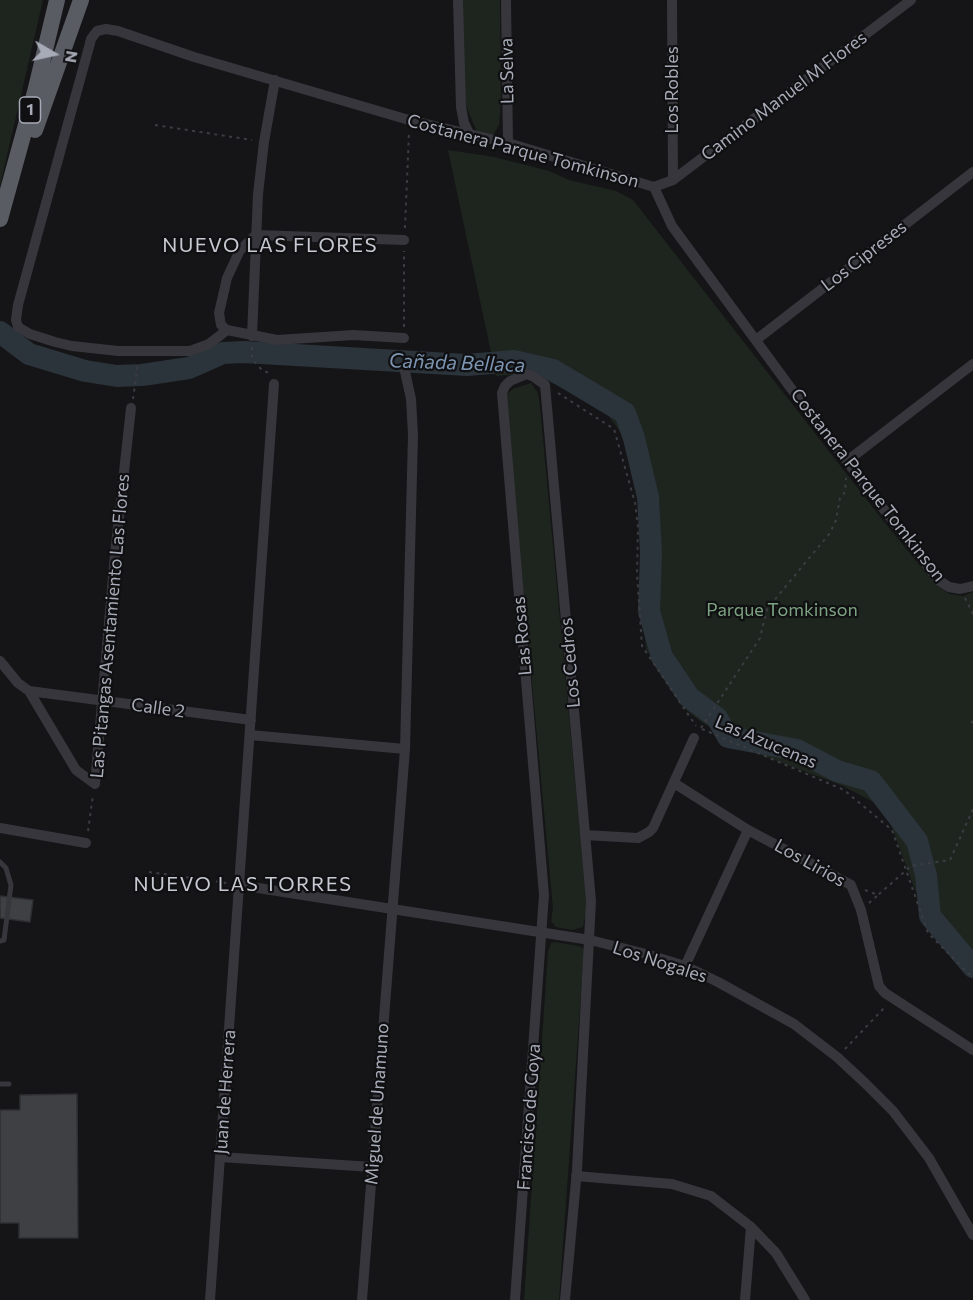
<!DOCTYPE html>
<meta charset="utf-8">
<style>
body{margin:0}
#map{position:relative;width:973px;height:1300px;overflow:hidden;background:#151517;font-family:Commissioner,sans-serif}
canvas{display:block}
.north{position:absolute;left:24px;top:24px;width:60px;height:60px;-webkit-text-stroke:4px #101012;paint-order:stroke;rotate:99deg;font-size:16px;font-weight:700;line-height:24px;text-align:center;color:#a7abb7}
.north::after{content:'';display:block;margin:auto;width:21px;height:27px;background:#a7abb7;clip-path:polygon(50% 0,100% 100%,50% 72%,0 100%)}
</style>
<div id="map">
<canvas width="973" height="1300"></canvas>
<div class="north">N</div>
</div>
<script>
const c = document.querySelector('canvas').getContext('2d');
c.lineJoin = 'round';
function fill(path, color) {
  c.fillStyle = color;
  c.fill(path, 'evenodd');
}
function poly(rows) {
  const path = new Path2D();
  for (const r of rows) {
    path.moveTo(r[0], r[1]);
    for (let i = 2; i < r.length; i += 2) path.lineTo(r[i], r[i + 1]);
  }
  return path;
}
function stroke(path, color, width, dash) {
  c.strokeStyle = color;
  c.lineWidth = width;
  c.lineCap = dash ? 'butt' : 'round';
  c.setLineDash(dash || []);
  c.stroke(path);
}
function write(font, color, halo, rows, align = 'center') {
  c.font = font + ' Commissioner,sans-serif';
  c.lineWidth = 4.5;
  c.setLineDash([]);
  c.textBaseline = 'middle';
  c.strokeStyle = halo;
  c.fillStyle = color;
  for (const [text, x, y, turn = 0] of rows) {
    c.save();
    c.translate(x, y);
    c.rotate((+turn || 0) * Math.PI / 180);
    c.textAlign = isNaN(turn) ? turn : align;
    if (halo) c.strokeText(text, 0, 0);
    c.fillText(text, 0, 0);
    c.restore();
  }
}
const green = poly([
 [0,0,43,0,0,186],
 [461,0,500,0,501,102,499,125,494,134,486,136,477,132,464,101],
 [448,150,494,157,549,171,569,180,616,191,633,200,885,523,935,584,950,594,963,596,973,592,973,975,931,933,888,817,877,804,843,786,748,750,700,721,686,710,667,682,646,649,641,600,643,547,642,511,621,433,607,414,575,394,543,379,511,375,496,376],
 [531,383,538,393,540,407,587,908,583,927,572,930,556,927,551,921,553,908,506,404,507,394,513,389],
 [555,942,579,946,583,948,584,952,559,1300,524,1300,548,952,551,943]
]);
const river = poly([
 [0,332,29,354,85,371,117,376,142,375,189,368,223,353,244,352,467,365,514,361,553,370,625,413,634,438,648,497,651,553,649,611,662,657,689,697,717,718,728,737,797,750,837,771,871,781,917,841,926,875,930,916,973,967]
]);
const building = poly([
 [0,896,33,900,30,922,0,918,0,896],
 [77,1094,78,1238,19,1238,19,1223,0,1223,0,1110,20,1110,20,1095,77,1094]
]);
const path = poly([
 [155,125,252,140],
 [405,228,409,132],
 [404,327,404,251],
 [252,347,252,356,254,361,262,370,271,374],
 [558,393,614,429,635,503,638,527,637,574,642,646,696,726],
 [133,399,138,363],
 [965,598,973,614],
 [971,723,973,721],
 [701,728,760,638,767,609,830,533,836,520,840,498,845,492,846,478],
 [702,729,844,790,892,830,928,933,973,978],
 [88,831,93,795],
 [149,872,227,883],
 [865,890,878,895,911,866,950,860,973,809],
 [869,903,878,895],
 [845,1049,885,1007]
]);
const service = poly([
 [0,862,6,868,11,885,4,940,0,941],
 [0,1084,9,1084]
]);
const minor = poly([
 [458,0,461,107,464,123,470,135],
 [506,0,508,143],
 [672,0,673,180],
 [654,187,673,180,911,0],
 [256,235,240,250,227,278,219,313,221,325,227,330,277,340,353,335,404,338],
 [256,235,404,240],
 [227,330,209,344,190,351,118,351,72,346,55,342,30,334,18,327,16,320,18,305,89,47,91,39,97,31,106,29,118,31,194,57,409,120,508,143,654,187,672,226,790,387,938,580,949,587,960,589,973,586],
 [252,336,258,194,264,142,275,80],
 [756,340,973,172],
 [847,461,973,364],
 [0,661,18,683,29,691,76,770,95,784,115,554,131,408],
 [29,691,251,720],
 [250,735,405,749],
 [674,783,748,830,851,885,861,910,879,986,885,993,973,1050],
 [0,828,86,843],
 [585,835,638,838,649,832,653,828,694,738],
 [239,885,590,940,646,954,685,966,718,982,794,1024,837,1057,865,1083,893,1111,929,1158,973,1235],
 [685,966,748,830],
 [220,1157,372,1167],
 [576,1176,672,1184,711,1196,751,1227,776,1253,805,1300],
 [210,1300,274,384],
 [362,1300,405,749,413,435,411,399,404,367],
 [515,1300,544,895,502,393,505,386,510,381,527,374,534,377,545,385,591,901,577,1170,565,1300],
 [745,1300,751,1227]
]);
const trunk = poly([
 [35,130,81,0],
 [0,219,35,92,57,0]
]);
const shields = [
 [30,110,21]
];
const shieldNames = [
 ["1",30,110]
];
const streetNames = [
 ["La Selva",507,71,-91],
 ["Los Robles",672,90,-90],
 ["Camino Manuel M Flores",784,96,-37],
 ["Costanera Parque Tomkinson",523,151,15],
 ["Los Cipreses",864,256,-38],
 ["Costanera Parque Tomkinson",868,485,52],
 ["Las Pitangas Asentamiento Las Flores",110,626,-85],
 ["Las Rosas",522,636,-95],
 ["Los Cedros",570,663,-95],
 ["Calle 2",158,708,8],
 ["Las Azucenas",766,742,23],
 ["Los Lirios",810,863,29],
 ["Los Nogales",660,962,18],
 ["Juan de Herrera",225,1092,-86],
 ["Miguel de Unamuno",377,1104,-86],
 ["Francisco de Goya",529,1117,-86]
];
const parkNames = [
 ["Parque Tomkinson",782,610]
];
const neighbourhoodNames = [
 ["NUEVO LAS FLORES",270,245],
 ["NUEVO LAS TORRES",243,884]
];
const waterNames = [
 ["Cañada Bellaca",457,363,2]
];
fill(green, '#1d251e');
stroke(river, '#2b333b', 22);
fill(building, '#3f4044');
stroke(building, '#2f2f33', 1.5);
stroke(path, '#3c3d43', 2, [3, 4.5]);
stroke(service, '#36363c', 5);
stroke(minor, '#36363c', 10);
stroke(trunk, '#5a5c64', 16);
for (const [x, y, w] of shields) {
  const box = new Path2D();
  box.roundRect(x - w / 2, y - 13, w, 26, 4.5);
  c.fillStyle = '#101012';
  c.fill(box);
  stroke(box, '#a7abb7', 1.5);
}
write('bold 16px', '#a7abb7', null, shieldNames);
write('18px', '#a7abb7', '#101012', streetNames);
write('18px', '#7da382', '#101012', parkNames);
c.letterSpacing = '1.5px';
write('20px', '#c8cad3', '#101012', neighbourhoodNames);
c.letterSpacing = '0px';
write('italic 20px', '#7d96b3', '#101012', waterNames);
</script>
